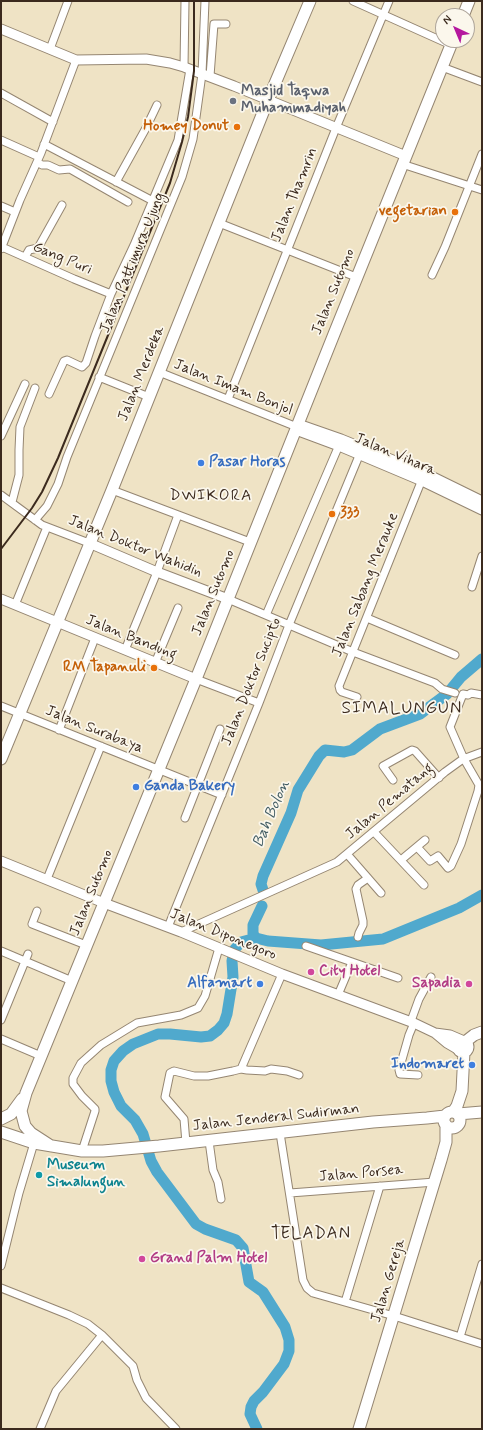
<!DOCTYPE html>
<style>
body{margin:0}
#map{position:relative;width:483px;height:1430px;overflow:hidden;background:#efe3c5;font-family:Mynerve,sans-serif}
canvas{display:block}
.frame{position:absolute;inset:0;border:2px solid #3b2a1e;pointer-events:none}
.north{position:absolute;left:435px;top:8px;width:40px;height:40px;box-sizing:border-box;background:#fbf7ec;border:1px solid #aea59a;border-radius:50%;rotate:316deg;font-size:11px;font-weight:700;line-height:16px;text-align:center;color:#3b2a1e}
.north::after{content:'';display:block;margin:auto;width:14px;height:18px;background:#b5179e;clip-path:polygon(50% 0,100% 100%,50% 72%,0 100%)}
</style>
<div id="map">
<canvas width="483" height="1430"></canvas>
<div class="frame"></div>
<div class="north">N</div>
</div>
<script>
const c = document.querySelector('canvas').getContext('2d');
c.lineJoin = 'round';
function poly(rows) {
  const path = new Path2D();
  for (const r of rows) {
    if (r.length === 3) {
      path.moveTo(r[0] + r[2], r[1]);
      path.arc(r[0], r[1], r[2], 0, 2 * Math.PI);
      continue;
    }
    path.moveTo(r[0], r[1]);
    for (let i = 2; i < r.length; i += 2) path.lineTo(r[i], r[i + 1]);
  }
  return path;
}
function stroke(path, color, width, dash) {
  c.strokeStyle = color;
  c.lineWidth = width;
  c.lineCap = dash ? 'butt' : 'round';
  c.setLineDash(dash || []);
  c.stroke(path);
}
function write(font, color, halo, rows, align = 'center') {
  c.font = font + ' Mynerve,sans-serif';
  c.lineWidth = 3.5;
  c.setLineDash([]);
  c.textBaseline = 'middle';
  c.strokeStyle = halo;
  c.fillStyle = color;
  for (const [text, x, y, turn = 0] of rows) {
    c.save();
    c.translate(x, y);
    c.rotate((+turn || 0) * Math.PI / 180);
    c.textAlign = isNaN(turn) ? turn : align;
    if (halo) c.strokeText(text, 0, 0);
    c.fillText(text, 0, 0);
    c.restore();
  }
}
const river = poly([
 [263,890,261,884,263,876,291,813,298,790,319,756,325,750,344,752,352,750,380,729,420,714,447,694,461,677,482,659],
 [250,940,256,938,253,934,253,925,262,906],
 [257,1429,250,1414,251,1407,254,1401,263,1392,284,1364,289,1351,289,1340,285,1327,263,1292,249,1282,243,1248,236,1240,205,1229,196,1224,157,1172,151,1161,143,1134,135,1120,121,1106,114,1092,111,1081,111,1070,114,1061,123,1051,133,1044,158,1034,170,1034,201,1037,210,1036,218,1030,224,1023,227,1014,233,977,232,961,234,950,241,942,256,938,268,941,321,945,383,939,459,908,482,895]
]);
const minor = poly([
 [353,1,451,45],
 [50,49,68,1],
 [184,67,185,1],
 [442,67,482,82],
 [210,76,214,24,226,24],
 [1,93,53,122],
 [1,140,39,157],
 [44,144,153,201],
 [37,162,42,165,48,165,59,170,70,169,128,202],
 [402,164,482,190],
 [116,182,146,128,157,105],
 [1,206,15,212],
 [219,223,356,277],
 [2,247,74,279,111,294],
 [1,249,20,200,41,153,76,60],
 [25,257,29,250,38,248,62,205],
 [432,275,445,247,482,154],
 [159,372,297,427],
 [99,377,149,397],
 [49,394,64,361,67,360,82,367,86,363,95,336,111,294,134,245,178,140,190,69],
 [228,399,336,128,389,1],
 [1,436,25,384],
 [112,490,250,542],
 [1,495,42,525,89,543],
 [12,502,19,475,19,450,20,427,35,388],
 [35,520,47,506,58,484,67,457,182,177,193,139,202,74,205,1],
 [472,587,482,556],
 [228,599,353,652,435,683,442,689,455,693],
 [15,605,47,527],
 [266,615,340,443],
 [367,618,455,655],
 [125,650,157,572,178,515],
 [155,663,178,608],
 [196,679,259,703],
 [357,697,342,692,340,690,339,686,423,477],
 [1,706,222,795],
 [59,730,95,638],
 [393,780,383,766,412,750,415,751,439,778],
 [185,818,220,729],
 [374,832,424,885],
 [417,847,430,861,438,856,448,868,451,866,461,844,478,791,479,785,464,759,450,727,463,694,468,695,471,693,482,695],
 [347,854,381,893],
 [401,860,425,840],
 [47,879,101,746],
 [37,911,32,924,86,945],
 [168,927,259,703,289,625,361,451],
 [181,932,337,862,445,772,463,759,482,752],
 [358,937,359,933,363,925,363,921,356,889,358,885,368,878],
 [306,946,398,978],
 [1,951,72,981],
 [338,995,352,962],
 [1,1020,28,954],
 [411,1021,419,999,431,977],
 [414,1023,409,1035,399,1070,400,1074,418,1075],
 [1,1039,41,1056],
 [241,1069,247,1070,265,1071,271,1069,287,1071,299,1075],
 [280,1133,303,1280,307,1288,313,1293,394,1316,482,1344],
 [209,1141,213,1170,218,1182,221,1199],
 [186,1143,184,1119,165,1097,170,1073,174,1071,194,1076,208,1076,233,1071,241,1069,282,974],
 [82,1151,95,1111,95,1109,82,1096,73,1084,73,1078,81,1063,101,1045,137,1023,181,1015,198,1008,205,996,219,948],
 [290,1193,435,1182],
 [1,1266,19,1193,34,1143],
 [1,1288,69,1315,88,1324,102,1335,133,1366,137,1380,146,1398,176,1429],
 [345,1302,380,1186],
 [460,1337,482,1264],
 [40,1429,56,1391,102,1335]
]);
const tertiary = poly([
 [1,29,76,60,146,59,170,63,184,67,234,86,406,156],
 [298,424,341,439,425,473,482,501],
 [296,430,339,446,422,481,482,510],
 [89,543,157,572,228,599],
 [1,599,196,679],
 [1,861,104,903,181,932,282,974,414,1023,435,1033,450,1035,464,1041],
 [435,1033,447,1043,459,1050]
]);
const primary = poly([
 [463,16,469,1],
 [1,759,112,490,268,100,310,1],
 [463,1047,5],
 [465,1042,474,1035,482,1032],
 [453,1112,457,1106,462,1091,464,1052],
 [452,1120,8],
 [458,1114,482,1112],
 [1,1119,11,1114,22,1099],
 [1,1132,34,1143,82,1151,103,1151,159,1146,373,1122,427,1118,445,1116],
 [51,1146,31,1133,25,1126,21,1111,26,1093,196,679,334,334,453,40],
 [359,1429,441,1160,446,1142,446,1125]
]);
const rail = poly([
 [1,549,32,508,42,492,58,458,170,183,182,142,188,117,194,71,194,1]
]);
const markers = [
 [233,101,4,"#6b7280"],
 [237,127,4,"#e8710a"],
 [455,212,4,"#e8710a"],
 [201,463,4,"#3f7fe0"],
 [332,514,4,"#e8710a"],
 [154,668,4,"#e8710a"],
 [136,787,4,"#3f7fe0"],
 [311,972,4,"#d1479c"],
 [260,984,4,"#3f7fe0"],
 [469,984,4,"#d1479c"],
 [472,1065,4,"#3f7fe0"],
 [39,1175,4,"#0f9aa8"],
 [142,1259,4,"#d1479c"]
];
const worshipNames = [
 ["Masjid Taqwa",241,92],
 ["Muhammadiyah",241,109]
];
const foodNames = [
 ["Homey Donut",229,127],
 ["vegetarian",447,212],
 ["333",340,514,"left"],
 ["RM Tapanuli",146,668]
];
const streetNames = [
 ["Jalan Thamrin",295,195,-68],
 ["Gang Puri",62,259,23],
 ["Jalan Pattimura Ujung",133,263,-68],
 ["Jalan Sutomo",334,292,-68],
 ["Jalan Merdeka",142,374,-68],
 ["Jalan Imam Bonjol",233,388,22],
 ["Jalan Vihara",395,455,23],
 ["Jalan Doktor Wahidin",135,547,22],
 ["Jalan Sabang Merauke",366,585,-68],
 ["Jalan Sutomo",214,593,-68],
 ["Jalan Bandung",131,638,22],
 ["Jalan Doktor Sucipto",252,682,-68],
 ["Jalan Surabaya",94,730,22],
 ["Jalan Pematang",390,802,-40],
 ["Jalan Sutomo",92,893,-68],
 ["Jalan Diponegoro",223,935,22],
 ["Jalan Jenderal Sudirman",276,1118,-6],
 ["Jalan Porsea",361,1174,-5],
 ["Jalan Gereja",389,1281,-73]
];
const shopNames = [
 ["Pasar Horas",209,463],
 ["Ganda Bakery",144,787],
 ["Alfamart",252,984,"right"],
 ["Indomaret",464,1065,"right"]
];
const hotelNames = [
 ["City Hotel",319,972],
 ["Sapadia",461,984,"right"],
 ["Grand Palm Hotel",150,1259]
];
const cultureNames = [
 ["Museum",47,1166],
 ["Simalungun",47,1183]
];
const neighbourhoodNames = [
 ["DWIKORA",211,497]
];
const waterNames = [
 ["Bah Bolon",272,814,-67]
];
const quarterNames = [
 ["SIMALUNGUN",402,709],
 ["TELADAN",311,1234]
];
stroke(river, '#50a9cd', 11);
stroke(minor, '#958672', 9);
stroke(tertiary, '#958672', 11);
stroke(primary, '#958672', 13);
stroke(minor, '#fff', 7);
stroke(tertiary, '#fff', 9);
stroke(primary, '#fff', 11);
stroke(rail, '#3b2a1e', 2);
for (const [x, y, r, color] of markers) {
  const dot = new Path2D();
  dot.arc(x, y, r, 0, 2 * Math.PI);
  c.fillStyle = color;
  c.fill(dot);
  stroke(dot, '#fbf7ec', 1.5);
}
write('bold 15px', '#5b616d', '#fbf7ec', worshipNames, 'left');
write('bold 15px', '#c56008', '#fbf7ec', foodNames, 'right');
write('15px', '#3b2a1e', '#fbf7ec', streetNames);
write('bold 15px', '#366cbe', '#fbf7ec', shopNames, 'left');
write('bold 15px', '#b23c85', '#fbf7ec', hotelNames, 'left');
write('bold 15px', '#0d838f', '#fbf7ec', cultureNames, 'left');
c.letterSpacing = '1px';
write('16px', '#3b2a1e', '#fbf7ec', neighbourhoodNames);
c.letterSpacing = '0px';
write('italic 16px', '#435d64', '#fbf7ec', waterNames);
c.letterSpacing = '1px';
write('17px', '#3b2a1e', '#fbf7ec', quarterNames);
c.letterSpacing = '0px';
</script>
